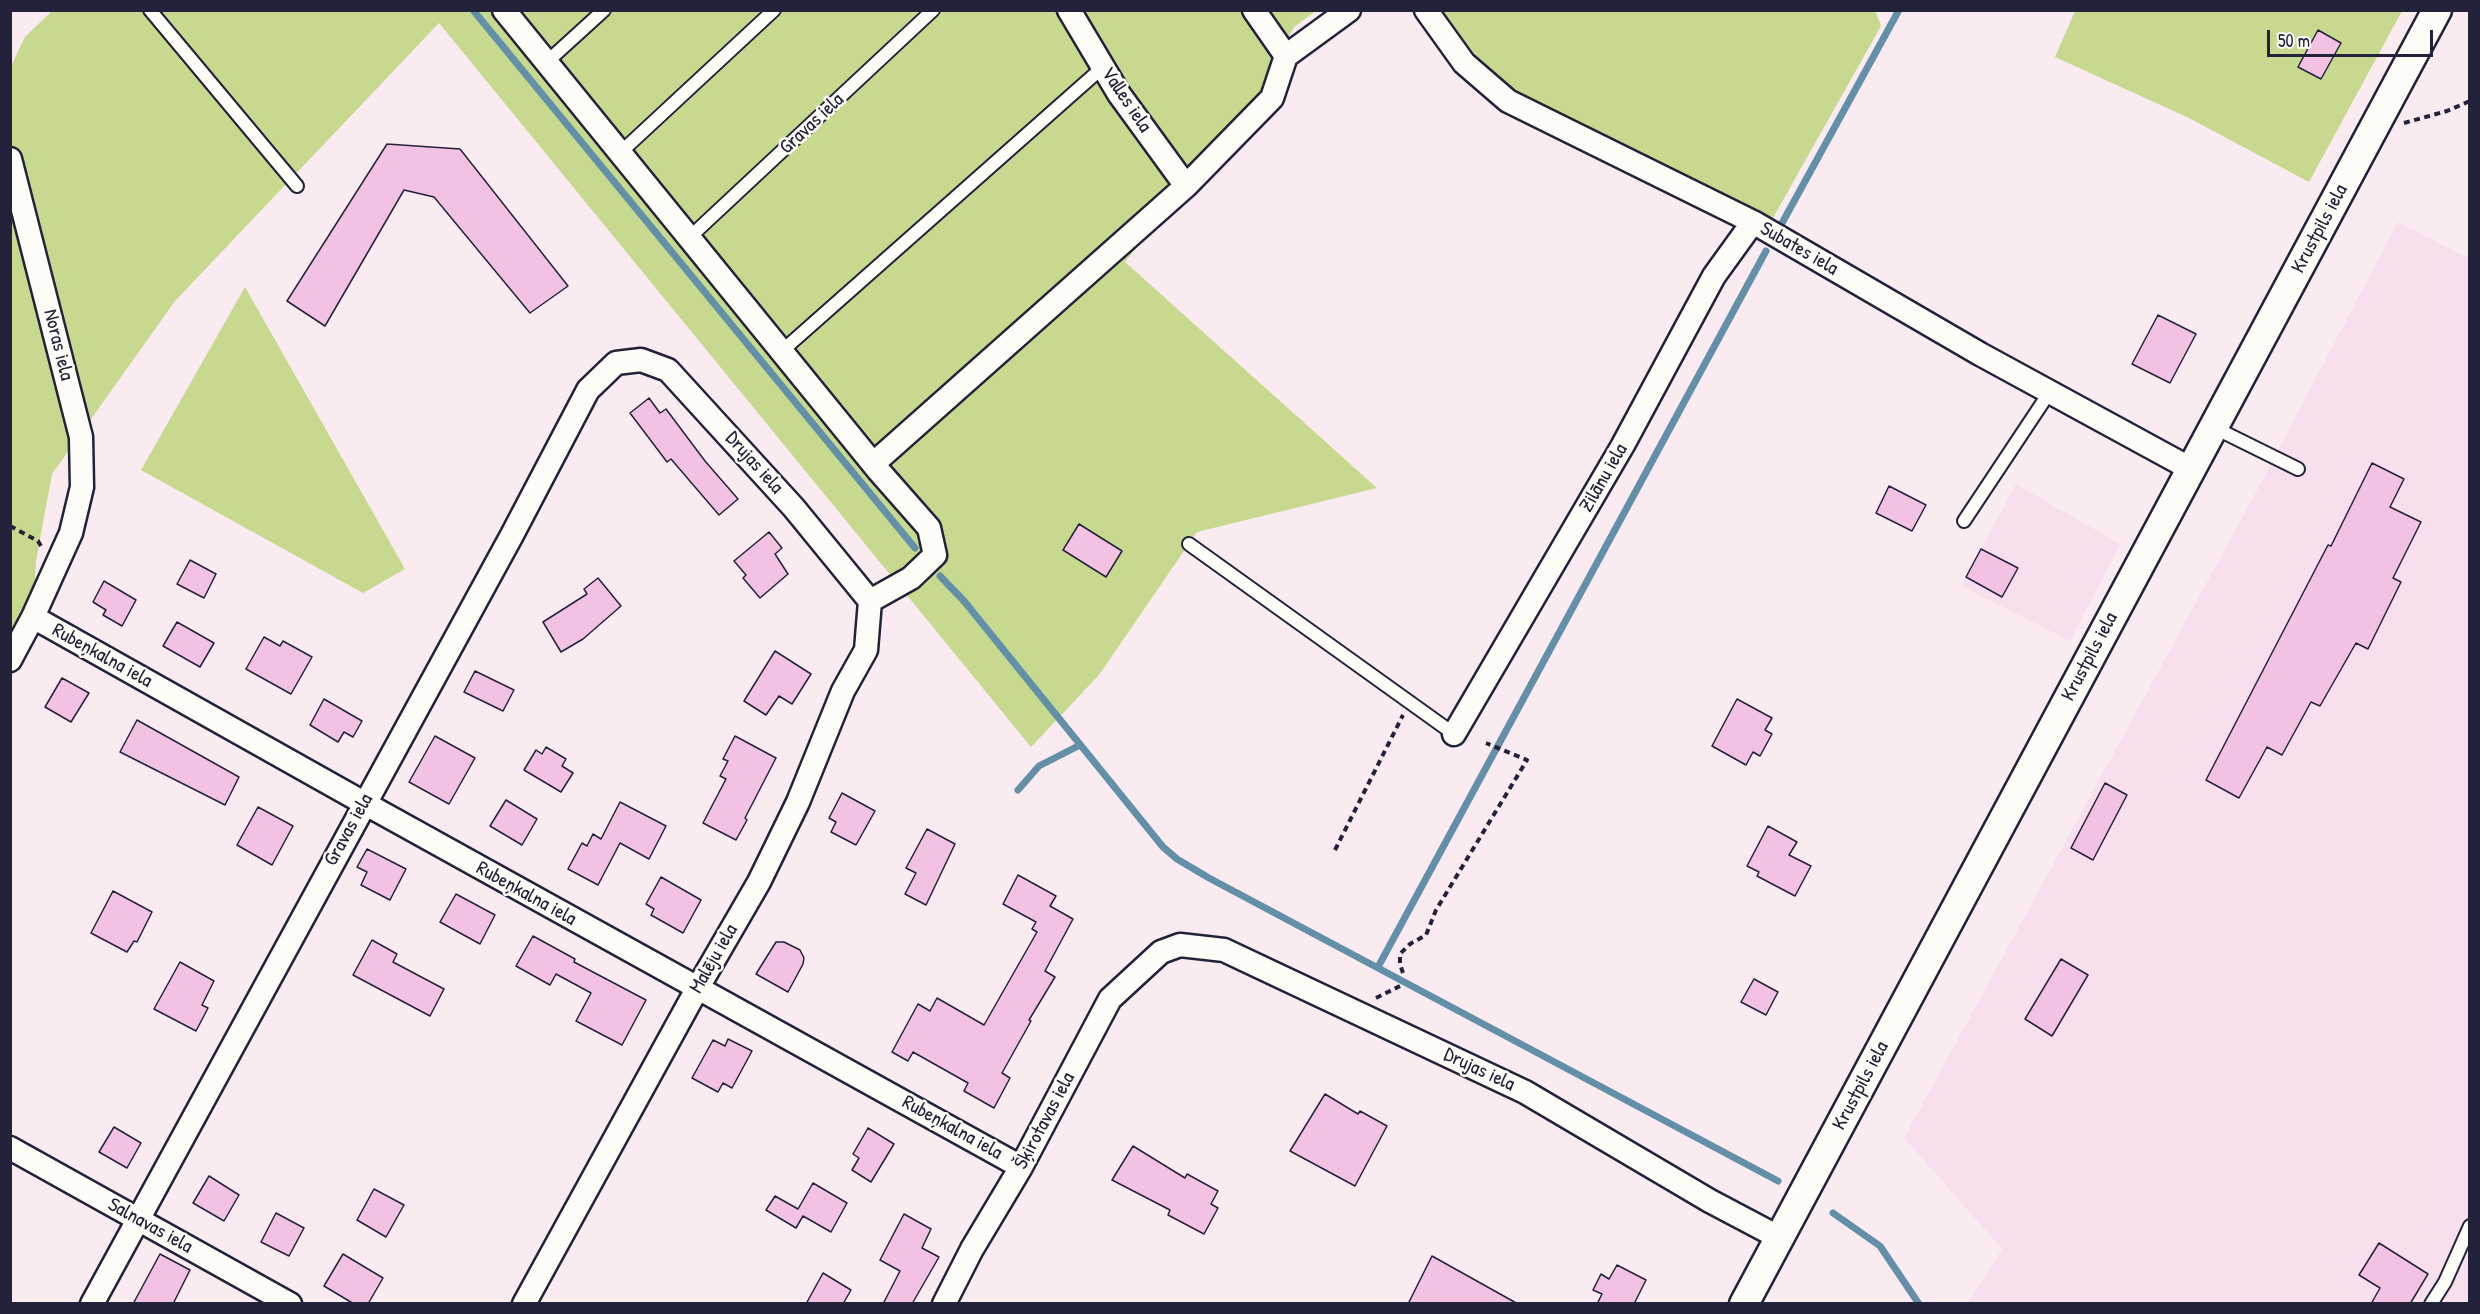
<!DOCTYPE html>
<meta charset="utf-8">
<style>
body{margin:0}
#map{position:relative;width:2480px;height:1314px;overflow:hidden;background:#faebf1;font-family:"Patrick Hand",sans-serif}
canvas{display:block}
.frame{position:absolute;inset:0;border:12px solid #22223b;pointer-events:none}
.scale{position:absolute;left:2267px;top:30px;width:166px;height:27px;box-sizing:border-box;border:3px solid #22223b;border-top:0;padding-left:8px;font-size:18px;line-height:21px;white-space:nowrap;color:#22223b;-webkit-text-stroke:4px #fdfcf7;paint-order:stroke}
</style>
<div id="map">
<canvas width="2480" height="1314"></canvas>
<div class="frame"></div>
<div class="scale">50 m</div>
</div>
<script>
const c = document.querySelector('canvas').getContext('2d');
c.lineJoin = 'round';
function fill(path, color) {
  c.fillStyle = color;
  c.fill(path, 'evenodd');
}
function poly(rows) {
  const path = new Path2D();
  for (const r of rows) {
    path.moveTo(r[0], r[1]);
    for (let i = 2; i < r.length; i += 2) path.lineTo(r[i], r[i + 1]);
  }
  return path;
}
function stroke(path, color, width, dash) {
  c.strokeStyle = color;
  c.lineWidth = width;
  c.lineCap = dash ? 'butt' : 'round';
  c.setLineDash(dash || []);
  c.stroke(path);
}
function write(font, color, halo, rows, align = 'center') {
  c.font = font + ' "Patrick Hand",sans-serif';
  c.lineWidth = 5;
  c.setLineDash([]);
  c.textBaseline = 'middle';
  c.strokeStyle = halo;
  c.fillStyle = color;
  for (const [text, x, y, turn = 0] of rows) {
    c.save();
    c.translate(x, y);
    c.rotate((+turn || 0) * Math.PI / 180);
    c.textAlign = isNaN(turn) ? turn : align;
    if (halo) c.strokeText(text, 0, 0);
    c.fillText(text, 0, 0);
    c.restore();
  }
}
const built = poly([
 [2398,222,2469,258,2469,1303,1968,1303,2002,1249,1904,1138,2256,492],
 [2016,484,2120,544,2070,641,1961,586]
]);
const green = poly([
 [1875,10,1881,26,1769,225,1529,105,1475,60,1437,11],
 [52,11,1316,11,1294,27,1254,103,1125,262,1377,488,1197,532,1099,675,1031,747,439,23,175,301,52,474,36,561,33,617,11,660,11,66,25,37],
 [2075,11,2402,11,2309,182,2189,118,2055,57],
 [245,287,405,569,363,593,141,470]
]);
const stream = poly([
 [473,10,915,548],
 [1781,225,1899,10],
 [940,576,964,601,1163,847,1177,859,1209,878,1778,1181],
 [1018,790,1039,766,1080,745],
 [1378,967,1766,251],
 [1833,1213,1880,1246,1919,1304]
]);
const building = poly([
 [2318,30,2341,43,2321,79,2298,67,2318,30],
 [387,144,460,149,568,286,530,313,434,197,404,190,325,326,287,301,387,144],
 [2158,315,2196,334,2170,383,2132,364,2158,315],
 [649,398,660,413,666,409,705,461,738,499,719,515,671,459,667,462,630,413,649,398],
 [2372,463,2404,479,2390,507,2421,522,2393,578,2401,582,2368,649,2356,643,2320,706,2311,702,2282,755,2267,747,2239,798,2206,780,2328,545,2331,546,2372,463],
 [1889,486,1926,505,1912,531,1876,513,1889,486],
 [1079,524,1122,551,1106,577,1063,550,1079,524],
 [769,532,782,548,775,554,788,574,760,598,743,578,746,575,734,561,769,532],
 [1981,549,2018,568,2002,597,1966,577,1981,549],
 [190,560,216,574,204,598,177,584,190,560],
 [598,578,621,606,583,639,561,652,543,622,587,594,584,589,598,578],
 [104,581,136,600,122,626,103,615,106,610,93,602,104,581],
 [177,622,214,643,200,667,163,646,177,622],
 [264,637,280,646,283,641,312,657,291,694,246,669,264,637],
 [775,651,811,674,792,704,779,696,766,715,744,701,775,651],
 [475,671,514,690,503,711,464,692,475,671],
 [62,678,89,693,71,722,45,707,62,678],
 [324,699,362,721,353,737,344,732,338,742,310,725,324,699],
 [1737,699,1772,718,1765,730,1772,734,1760,756,1753,752,1746,765,1712,746,1737,699],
 [137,720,239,777,225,805,120,752,137,720],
 [435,736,475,758,449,804,409,782,435,736],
 [735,736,776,758,745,818,747,820,736,840,703,823,726,779,720,776,728,761,723,759,735,736],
 [546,747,566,759,562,766,573,773,561,792,524,770,536,750,542,754,546,747],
 [2105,783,2127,795,2093,860,2071,848,2105,783],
 [842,793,875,811,856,845,831,832,836,822,829,818,842,793],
 [506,800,537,819,522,845,490,826,506,800],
 [620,802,666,826,649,859,620,843,598,885,568,869,582,843,587,846,593,834,601,839,620,802],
 [258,807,293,826,272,865,237,845,258,807],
 [1768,826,1797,842,1789,855,1811,866,1795,896,1757,876,1759,872,1747,866,1768,826],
 [927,829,955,844,926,905,905,894,916,873,906,868,927,829],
 [367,849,406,869,390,900,361,885,367,872,357,867,367,849],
 [1018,875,1056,896,1050,906,1073,919,1045,971,1055,977,1029,1020,1031,1021,1002,1073,1010,1078,994,1108,964,1091,968,1083,913,1052,908,1061,892,1052,918,1004,930,1011,937,998,984,1025,1037,932,1032,929,1036,922,1003,904,1018,875],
 [661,877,701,900,683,933,651,915,654,909,646,904,661,877],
 [113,891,152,912,137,942,134,941,127,952,91,933,113,891],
 [456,894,495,915,480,944,440,922,456,894],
 [533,936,575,959,574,962,646,1000,622,1045,576,1021,591,993,556,974,550,985,516,966,533,936],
 [372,940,397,954,393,962,444,989,430,1016,353,975,372,940],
 [776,942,784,942,800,950,804,958,803,964,788,992,756,974,776,942],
 [2061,959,2088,975,2052,1036,2025,1019,2061,959],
 [180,962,214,981,202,1005,208,1008,196,1031,154,1009,180,962],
 [1754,979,1778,992,1766,1015,1741,1002,1754,979],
 [728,1039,752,1051,732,1088,723,1083,718,1092,692,1078,713,1040,725,1046,728,1039],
 [1325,1094,1358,1114,1360,1111,1387,1126,1355,1186,1290,1151,1325,1094],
 [114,1127,141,1143,127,1168,99,1152,114,1127],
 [868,1128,894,1144,871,1182,852,1170,859,1158,853,1154,868,1128],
 [1133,1146,1185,1178,1187,1174,1218,1191,1211,1204,1218,1208,1204,1234,1168,1215,1170,1210,1112,1180,1133,1146],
 [209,1176,239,1195,224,1221,193,1203,209,1176],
 [813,1183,847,1203,831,1232,803,1216,796,1228,766,1210,775,1196,798,1209,813,1183],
 [374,1189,404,1205,386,1237,357,1220,374,1189],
 [276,1213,304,1228,289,1256,261,1242,276,1213],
 [904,1214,931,1229,922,1248,939,1257,912,1304,883,1304,900,1271,880,1260,904,1214],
 [2379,1243,2428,1274,2410,1304,2371,1304,2380,1288,2359,1275,2379,1243],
 [160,1254,190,1270,173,1304,133,1304,160,1254],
 [343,1254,383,1278,368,1304,354,1304,324,1286,343,1254],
 [1432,1256,1518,1304,1408,1304,1432,1256],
 [1617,1265,1646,1280,1634,1304,1597,1304,1602,1294,1593,1290,1601,1274,1609,1279,1617,1265],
 [823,1273,851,1290,843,1304,806,1304,823,1273]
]);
const path = poly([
 [2404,123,2447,111,2470,101],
 [10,526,38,541,41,546],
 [1335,850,1403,715],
 [1403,973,1400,964,1400,954,1410,944,1426,935,1436,910,1527,760,1486,743],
 [1376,998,1400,986]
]);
const service = poly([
 [150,10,297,186],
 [548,61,604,10],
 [621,152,774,10],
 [690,237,933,10],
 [782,351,1103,67],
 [2213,427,2298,469],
 [1964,521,2049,393],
 [1189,544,1454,734],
 [2431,1304,2445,1282,2470,1226]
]);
const minor = poly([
 [504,10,878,470,929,528,935,555,911,578,870,601],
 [1069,10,1119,94,1186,186],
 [1254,10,1286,56],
 [1426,10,1464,63,1508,101,1753,222,1980,354,2191,469],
 [10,159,81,437,82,487,71,533,33,617,10,660],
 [873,464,1186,186,1272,98,1286,56,1349,10],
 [33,617,364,803,1021,1167],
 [1454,734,1623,445,1714,276,1753,222],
 [10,1148,290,1304],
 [92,1304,512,535,588,390,616,363,641,360,668,370,794,508,870,601],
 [524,1304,697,989,759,882,798,802,843,691,866,650,870,601],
 [944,1304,972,1249,1021,1167,1110,999,1161,952,1180,945,1224,950,1525,1092,1710,1201,1780,1238]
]);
const tertiary = poly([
 [1744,1304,2437,10]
]);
const streetNames = [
 ["Valles iela",1126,100,56],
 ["Gravas iela",812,124,-43],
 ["Krustpils iela",2320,229,-62],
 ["Subates iela",1799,249,30],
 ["Noras iela",58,345,76],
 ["Drujas iela",754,463,48],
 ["Zilānu iela",1604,478,-60],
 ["Rubeņkalna iela",102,656,29],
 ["Krustpils iela",2090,657,-62],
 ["Gravas iela",349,830,-61],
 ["Rubeņkalna iela",526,894,29],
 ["Malēju iela",714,959,-60],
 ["Drujas iela",1479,1070,25],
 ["Krustpils iela",1861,1086,-62],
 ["Šķirotavas iela",1045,1121,-62],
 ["Rubeņkalna iela",952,1128,29],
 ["Salnavas iela",150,1226,29]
];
fill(built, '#f8dfed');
fill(green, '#c6d98e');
stroke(stream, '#6390a8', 7);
fill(building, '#f3c2e3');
stroke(building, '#22223b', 1.5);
stroke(service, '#22223b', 16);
stroke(minor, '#22223b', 27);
stroke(tertiary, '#22223b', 33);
stroke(path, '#22223b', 4, [6, 4.5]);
stroke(service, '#fdfcf7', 12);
stroke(minor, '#fdfcf7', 22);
stroke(tertiary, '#fdfcf7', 28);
write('20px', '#22223b', '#fdfcf7', streetNames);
</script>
